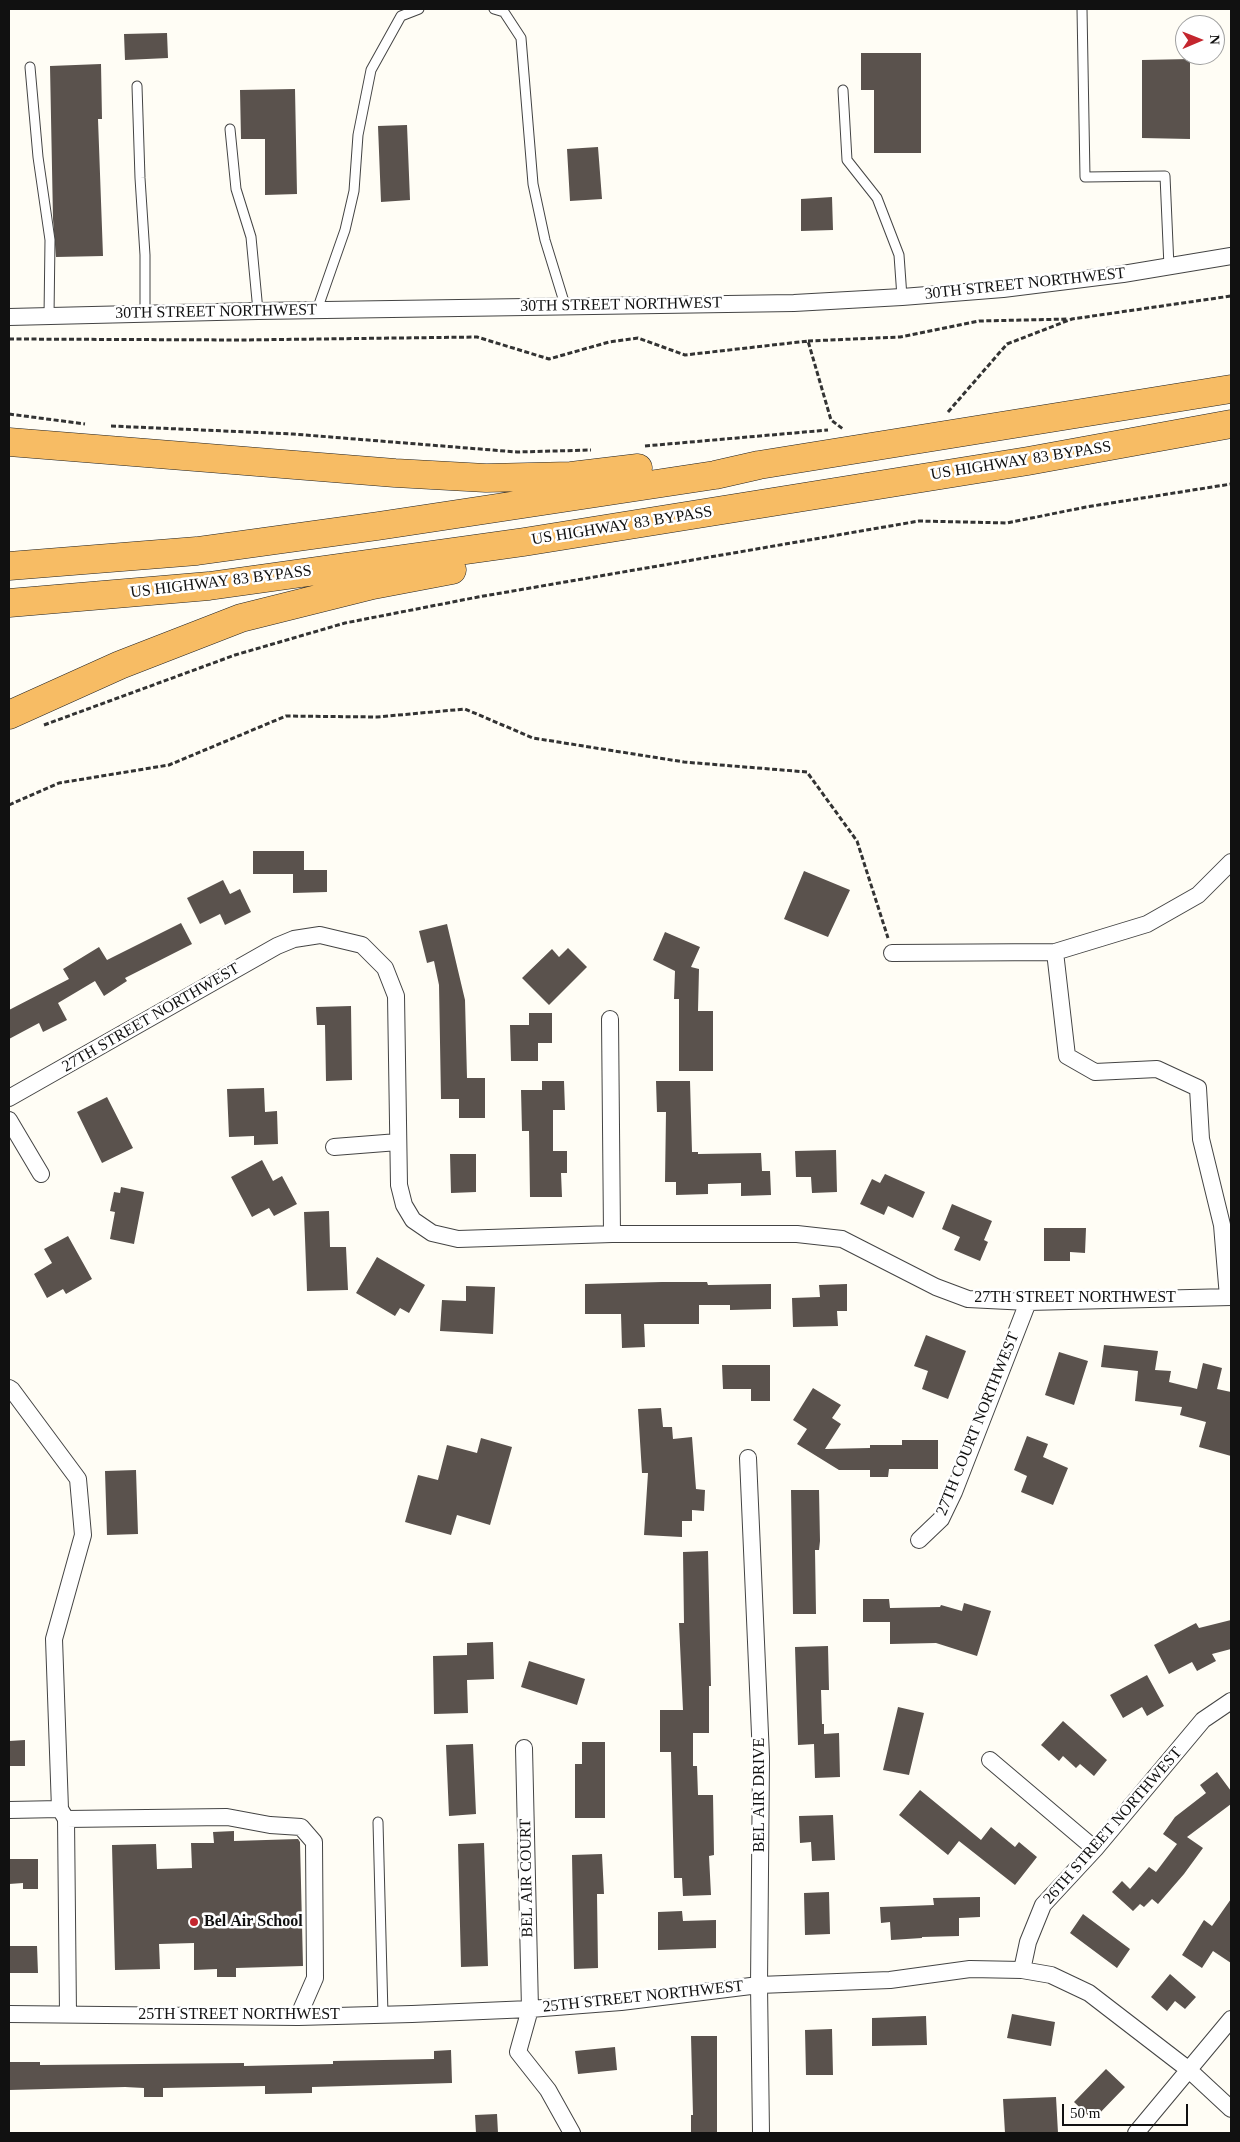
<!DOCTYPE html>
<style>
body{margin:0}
#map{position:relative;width:1240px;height:2142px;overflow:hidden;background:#fffdf5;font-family:Georgia,serif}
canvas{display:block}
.frame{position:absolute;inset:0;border:10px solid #111;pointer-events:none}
.north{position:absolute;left:1175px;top:15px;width:50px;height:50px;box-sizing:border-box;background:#fff;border:1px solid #a0a0a0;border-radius:50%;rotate:89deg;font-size:14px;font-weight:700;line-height:20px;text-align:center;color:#111}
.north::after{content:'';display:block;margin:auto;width:18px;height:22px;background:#c4262e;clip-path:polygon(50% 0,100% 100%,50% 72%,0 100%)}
.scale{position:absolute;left:1062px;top:2104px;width:126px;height:22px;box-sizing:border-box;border:2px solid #111;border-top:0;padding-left:6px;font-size:15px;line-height:18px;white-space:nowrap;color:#111;-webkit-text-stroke:4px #fff;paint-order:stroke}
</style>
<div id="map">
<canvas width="1240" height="2142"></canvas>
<div class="frame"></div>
<div class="north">N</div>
<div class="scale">50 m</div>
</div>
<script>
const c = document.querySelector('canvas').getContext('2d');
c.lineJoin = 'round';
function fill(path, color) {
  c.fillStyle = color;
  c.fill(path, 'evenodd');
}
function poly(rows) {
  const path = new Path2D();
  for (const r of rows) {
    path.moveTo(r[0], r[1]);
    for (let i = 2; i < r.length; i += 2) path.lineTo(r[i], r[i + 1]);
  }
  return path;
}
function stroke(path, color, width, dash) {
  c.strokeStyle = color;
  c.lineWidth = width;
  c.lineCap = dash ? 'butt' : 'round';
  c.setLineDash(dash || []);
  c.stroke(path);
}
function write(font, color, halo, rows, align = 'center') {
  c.font = font + ' Georgia,serif';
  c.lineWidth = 5;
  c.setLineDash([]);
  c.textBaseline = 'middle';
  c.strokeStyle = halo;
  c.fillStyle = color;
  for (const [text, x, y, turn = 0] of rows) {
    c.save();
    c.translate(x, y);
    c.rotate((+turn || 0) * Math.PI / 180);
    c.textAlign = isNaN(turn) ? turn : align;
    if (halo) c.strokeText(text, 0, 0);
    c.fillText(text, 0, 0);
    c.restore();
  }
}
const building = poly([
 [167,33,168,58,125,60,124,34],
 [861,53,921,53,921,153,874,153,874,90,861,90],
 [1190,59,1190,139,1142,138,1142,60],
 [101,64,102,119,98,119,103,256,56,257,53,219,50,66],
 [295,89,297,194,265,195,265,139,241,139,240,90],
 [407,125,410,200,381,202,378,126],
 [598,147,602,199,570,201,567,149],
 [832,197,833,230,801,231,801,199],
 [253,851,304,851,304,870,327,870,327,892,293,893,293,874,253,874],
 [804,871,850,890,828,937,784,919],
 [223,880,230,894,240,889,251,912,225,925,220,914,200,924,187,898],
 [181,923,192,944,125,978,127,981,104,996,95,981,58,1003,67,1020,43,1032,39,1023,9,1039,9,1010,69,979,63,969,99,947,107,960],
 [447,924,465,1000,467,1078,485,1078,485,1118,459,1118,459,1099,441,1099,439,985,434,961,427,963,419,931],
 [665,932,700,947,691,967,699,969,698,1011,713,1011,713,1071,679,1071,679,999,674,999,675,971,653,960],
 [568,948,587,967,549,1005,522,978,552,949,559,957],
 [351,1006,352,1080,326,1081,325,1025,317,1025,316,1007],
 [529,1013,552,1013,552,1043,538,1043,538,1061,511,1061,510,1025,529,1025],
 [542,1081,564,1081,565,1110,553,1110,553,1151,567,1151,567,1173,561,1173,562,1197,530,1197,529,1131,522,1131,521,1090,542,1090],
 [656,1081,690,1081,692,1152,698,1152,698,1154,761,1153,762,1171,770,1171,771,1195,741,1196,741,1183,708,1184,708,1194,676,1195,676,1182,665,1182,666,1112,657,1112],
 [264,1088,265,1112,277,1111,278,1144,254,1145,254,1136,229,1137,227,1089],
 [107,1097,133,1148,102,1163,77,1112],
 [836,1150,837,1192,812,1193,811,1177,796,1177,795,1151],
 [450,1154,476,1154,476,1192,451,1193],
 [262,1160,273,1181,282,1176,297,1204,274,1216,269,1208,252,1217,231,1177],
 [885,1174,925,1192,913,1218,888,1206,884,1215,860,1204,872,1179,880,1183],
 [121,1187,144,1192,134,1244,110,1239,115,1212,110,1211,114,1192,120,1193],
 [952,1204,992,1221,984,1240,988,1242,980,1261,954,1250,960,1237,942,1229],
 [329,1211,330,1247,346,1247,348,1290,307,1291,304,1212],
 [1044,1228,1086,1228,1085,1253,1070,1252,1070,1261,1044,1261],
 [68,1236,92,1279,66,1294,63,1289,47,1298,34,1274,52,1263,44,1249],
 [377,1257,425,1285,409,1313,400,1308,395,1316,356,1293],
 [662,1282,707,1282,708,1285,771,1284,771,1309,730,1310,730,1305,699,1305,699,1324,644,1324,645,1347,622,1348,621,1314,585,1314,585,1284],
 [847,1284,847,1311,837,1311,838,1326,793,1327,792,1298,820,1297,819,1285],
 [466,1286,495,1287,493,1334,440,1331,442,1300,466,1301],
 [926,1335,966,1351,948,1399,922,1389,928,1371,914,1366],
 [1104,1345,1158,1351,1155,1370,1171,1371,1169,1382,1197,1389,1203,1363,1222,1368,1217,1389,1231,1392,1231,1456,1199,1447,1206,1422,1180,1415,1182,1407,1135,1401,1138,1371,1101,1367],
 [1059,1352,1088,1361,1074,1405,1045,1395],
 [722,1365,770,1365,770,1401,751,1401,751,1389,723,1389],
 [813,1388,841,1405,832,1418,841,1424,825,1449,870,1448,870,1445,902,1445,902,1440,938,1440,938,1469,889,1469,888,1477,870,1477,870,1470,839,1470,797,1444,807,1429,793,1420],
 [661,1408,663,1427,672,1427,673,1439,692,1437,696,1489,705,1490,704,1511,692,1510,692,1521,682,1521,682,1537,644,1535,648,1473,642,1473,638,1409],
 [1027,1436,1048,1444,1043,1457,1068,1468,1053,1505,1021,1492,1027,1476,1014,1470],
 [481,1438,512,1447,490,1525,457,1515,451,1535,405,1522,418,1475,438,1480,447,1445,477,1453],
 [136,1470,138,1534,107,1535,105,1471],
 [791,1490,819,1490,820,1541,819,1550,815,1550,816,1614,793,1614],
 [708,1551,711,1686,709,1686,709,1733,693,1733,693,1766,697,1766,698,1795,713,1795,714,1855,709,1856,711,1895,683,1896,682,1878,674,1878,671,1752,660,1752,660,1710,683,1710,679,1623,684,1623,683,1552],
 [863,1599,889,1599,890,1608,940,1607,941,1605,962,1611,964,1603,991,1611,977,1656,936,1643,890,1644,890,1622,863,1622],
 [1231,1620,1231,1649,1212,1654,1216,1661,1197,1671,1192,1662,1169,1674,1154,1645,1196,1623,1199,1628],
 [493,1642,494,1679,467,1680,468,1713,434,1714,433,1656,467,1655,467,1643],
 [828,1646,829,1690,821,1690,822,1724,824,1724,824,1734,839,1733,840,1777,815,1778,814,1744,798,1745,795,1647],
 [529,1661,585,1679,577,1705,521,1687],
 [1147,1675,1164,1706,1147,1716,1142,1707,1123,1718,1110,1695],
 [898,1707,924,1713,909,1775,883,1770],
 [1063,1721,1107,1760,1094,1776,1080,1764,1076,1768,1063,1756,1059,1761,1041,1745],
 [25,1740,25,1766,9,1766,9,1741],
 [582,1742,605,1742,605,1818,575,1818,575,1764,582,1764],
 [473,1744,476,1814,449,1816,446,1745],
 [1217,1772,1231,1791,1231,1804,1187,1837,1203,1848,1184,1874,1158,1904,1152,1899,1144,1907,1140,1904,1133,1911,1112,1892,1122,1881,1130,1889,1149,1867,1156,1872,1177,1844,1163,1834,1175,1817,1206,1793,1200,1785],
 [920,1790,981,1840,991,1827,1015,1847,1019,1842,1037,1857,1015,1885,959,1841,948,1855,899,1815],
 [833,1815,835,1860,812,1861,811,1842,800,1843,799,1816],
 [234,1831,234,1841,298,1839,300,1842,303,1966,236,1968,236,1977,217,1977,217,1969,194,1970,194,1943,159,1944,160,1969,115,1970,112,1845,156,1844,157,1869,192,1868,191,1843,214,1843,213,1832],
 [484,1843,488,1966,461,1967,458,1844],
 [602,1854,604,1894,597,1894,598,1968,574,1969,572,1855],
 [9,1859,38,1859,38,1889,23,1889,23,1883,9,1884],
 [829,1892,830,1934,805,1935,804,1893],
 [980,1897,980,1917,959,1918,959,1936,922,1937,922,1938,891,1940,890,1922,881,1923,880,1907,934,1905,933,1898],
 [1231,1899,1231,1963,1213,1951,1202,1968,1182,1955,1204,1920,1212,1926],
 [682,1911,683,1921,716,1920,716,1948,658,1950,658,1912],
 [1083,1914,1130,1949,1117,1968,1070,1933],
 [9,1946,37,1946,38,1973,9,1973],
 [1170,1974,1196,1997,1185,2009,1175,2001,1167,2011,1151,1997],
 [1012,2014,1055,2022,1051,2046,1007,2038],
 [926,2016,927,2045,872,2046,872,2018],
 [832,2029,833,2075,806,2075,805,2030],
 [691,2036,717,2036,717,2133,691,2133,691,2115,693,2115],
 [615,2047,617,2070,578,2074,575,2051],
 [451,2050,452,2083,312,2087,312,2093,265,2094,265,2086,163,2088,163,2097,144,2097,144,2088,125,2087,9,2090,9,2062,40,2062,40,2065,244,2063,244,2066,333,2064,333,2061,434,2059,434,2051],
 [1106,2069,1125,2087,1093,2120,1074,2102],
 [1056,2097,1058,2133,1005,2133,1003,2099],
 [497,2114,498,2133,476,2133,475,2115]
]);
const path = poly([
 [9,339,241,340,477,337,549,359,609,342,638,338,685,355,808,341,831,420,843,429],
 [808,341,900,337,979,321,1068,319],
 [948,412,1007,344,1072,319,1231,296],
 [9,414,85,424],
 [111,426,293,434,517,452,591,450],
 [645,446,828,430],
 [44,725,235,655,345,623,478,597,919,521,1007,523,1086,507,1231,484],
 [9,805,59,783,169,765,286,716,377,717,465,709,533,738,684,762,807,772,857,841,888,938]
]);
const service = poly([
 [494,9,504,12,521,38,533,184,545,240,565,305],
 [1082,9,1085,177,1165,176,1169,267],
 [30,67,38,157,50,240,49,316],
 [137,86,140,178,145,255,145,314],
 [843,90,847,160,877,198,899,255,902,297],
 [230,129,236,189,251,237,258,311],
 [317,310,345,230,354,191,358,135,371,70,401,16,419,9],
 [378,1822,383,2015]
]);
const minor = poly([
 [9,317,258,311,794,303,902,297,1003,289,1123,274,1231,256],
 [1055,952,1147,924,1198,895,1231,862],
 [892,953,1055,952,1067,1056,1095,1072,1157,1069,1198,1088,1201,1139,1222,1225,1228,1297],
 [610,1019,612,1234],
 [9,1098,277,946,294,939,320,935,362,945,385,968,396,996,399,1185,404,1205,413,1220,432,1233,458,1239,612,1234,797,1234,842,1239,936,1287,968,1299,1028,1302,1231,1297],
 [9,1120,41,1174],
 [334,1147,398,1142],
 [9,1388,12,1390,78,1479,83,1535,54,1639,60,1809,66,1819,227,1817,270,1825,301,1827,314,1842,315,1978,298,2017],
 [748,1458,761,1757,759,1985,761,2133],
 [919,1540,941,1519,954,1492,1028,1302],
 [524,1748,530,2009,518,2052,548,2090,572,2133],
 [990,1760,1095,1849],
 [9,1810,60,1809],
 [66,1819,68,2014],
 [1022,1970,1028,1942,1043,1905,1095,1849,1203,1720,1231,1701],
 [9,2014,298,2017,412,2014,530,2009,621,2002,759,1985,890,1980,970,1969,1022,1970,1051,1975,1089,1993,1189,2070,1231,2109],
 [1136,2133,1231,2019]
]);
const trunk = poly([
 [9,442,395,473,486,478,571,476,638,468],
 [9,566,197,551,378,526,715,475,759,465,1231,389],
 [9,603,209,586,524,542,1028,461,1231,424],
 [9,715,120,665,241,618,373,585,452,570]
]);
const markers = [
 [194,1922,5,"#c4262e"]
];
const streetNames = [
 ["30TH STREET NORTHWEST",1025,284,-6],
 ["30TH STREET NORTHWEST",621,305,-1],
 ["30TH STREET NORTHWEST",216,312,-1],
 ["US HIGHWAY 83 BYPASS",1021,461,-9],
 ["US HIGHWAY 83 BYPASS",622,526,-9],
 ["US HIGHWAY 83 BYPASS",221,582,-7],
 ["27TH STREET NORTHWEST",151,1018,-30],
 ["27TH STREET NORTHWEST",1075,1298],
 ["27TH COURT NORTHWEST",978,1424,-68],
 ["BEL AIR DRIVE",760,1795,-90],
 ["26TH STREET NORTHWEST",1113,1826,-49],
 ["BEL AIR COURT",527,1878,-91],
 ["25TH STREET NORTHWEST",643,1997,-6],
 ["25TH STREET NORTHWEST",239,2015]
];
const poiNames = [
 ["Bel Air School",204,1922]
];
fill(building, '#5a524d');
stroke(service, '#444', 11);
stroke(minor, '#444', 18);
stroke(trunk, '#222', 29);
stroke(path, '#333', 3, [5, 2.5]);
stroke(service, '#fff', 9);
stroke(minor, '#fff', 16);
stroke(trunk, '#f7bc64', 28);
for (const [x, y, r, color] of markers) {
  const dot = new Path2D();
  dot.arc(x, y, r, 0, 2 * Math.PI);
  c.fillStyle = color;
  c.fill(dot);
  stroke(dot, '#fff', 2);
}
write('16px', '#111', '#fff', streetNames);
write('bold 16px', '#111', '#fff', poiNames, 'left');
</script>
